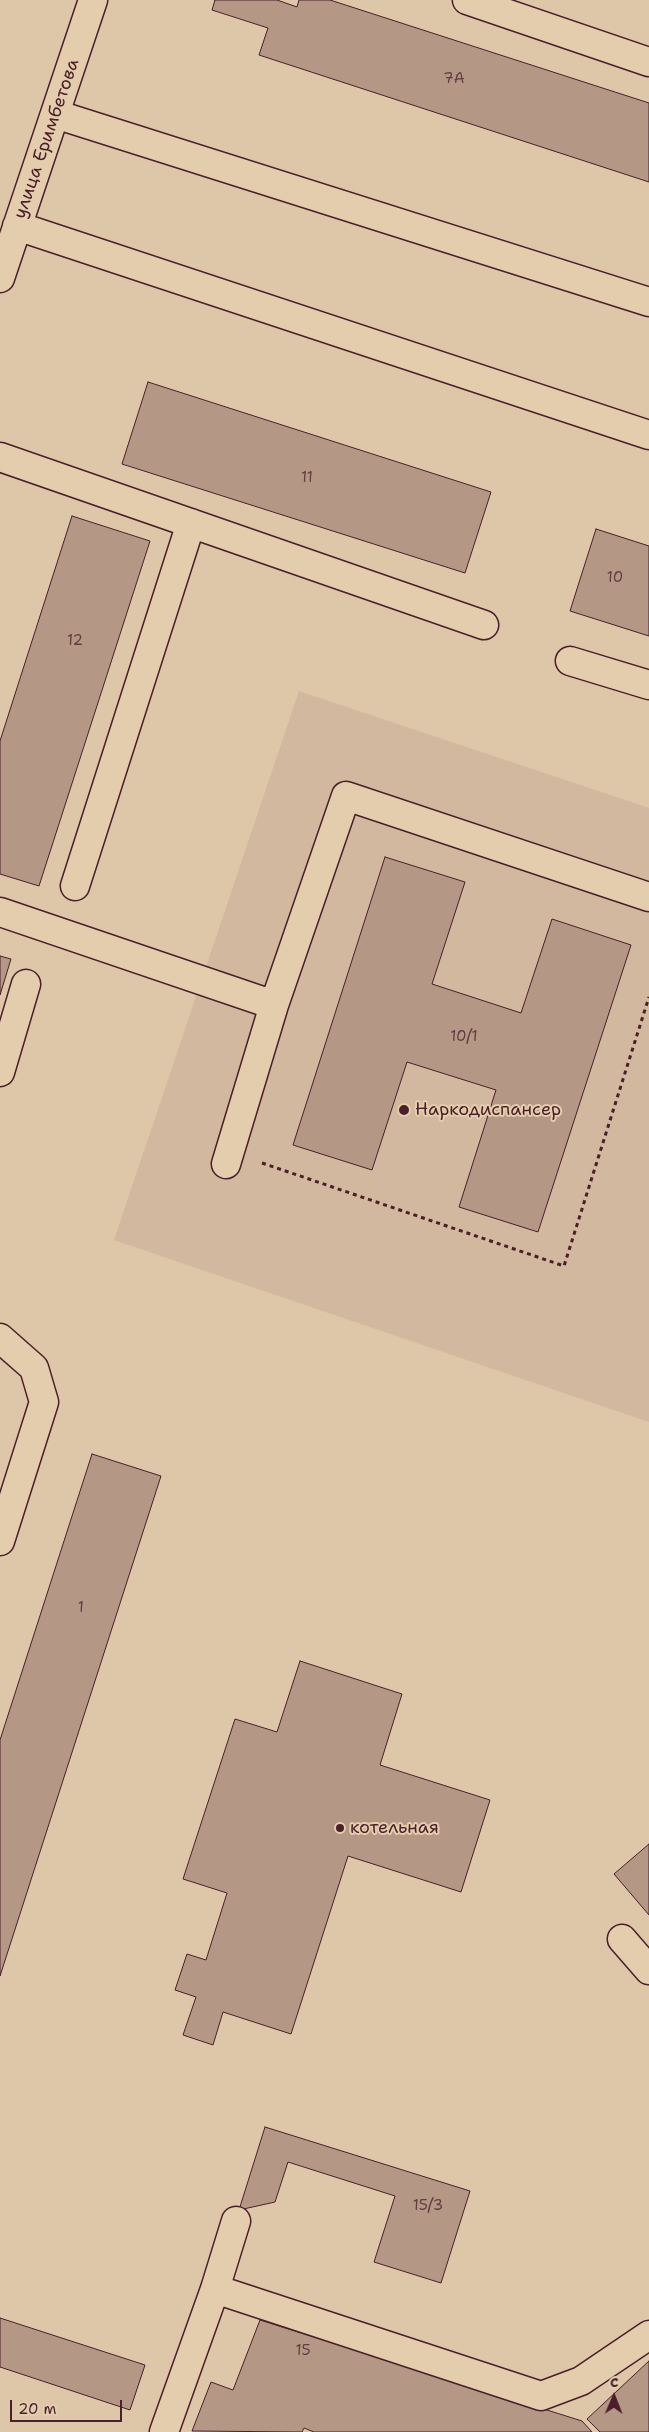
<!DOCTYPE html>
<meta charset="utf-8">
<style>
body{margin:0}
#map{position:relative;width:649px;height:2432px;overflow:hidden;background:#dec6a8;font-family:"Shantell Sans",sans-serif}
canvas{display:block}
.north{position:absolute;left:589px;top:2372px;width:50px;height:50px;-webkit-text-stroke:4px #e4cdad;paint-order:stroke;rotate:1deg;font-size:14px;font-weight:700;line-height:20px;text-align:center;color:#4a1f2b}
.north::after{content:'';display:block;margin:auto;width:18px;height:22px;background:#4a1f2b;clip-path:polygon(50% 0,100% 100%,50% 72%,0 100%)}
.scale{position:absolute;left:10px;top:2400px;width:112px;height:22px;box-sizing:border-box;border:2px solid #4a1f2b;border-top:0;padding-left:6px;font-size:15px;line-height:18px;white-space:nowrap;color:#4a1f2b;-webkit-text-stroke:4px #e4cdad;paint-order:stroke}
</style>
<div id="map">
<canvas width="649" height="2432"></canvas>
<div class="north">С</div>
<div class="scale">20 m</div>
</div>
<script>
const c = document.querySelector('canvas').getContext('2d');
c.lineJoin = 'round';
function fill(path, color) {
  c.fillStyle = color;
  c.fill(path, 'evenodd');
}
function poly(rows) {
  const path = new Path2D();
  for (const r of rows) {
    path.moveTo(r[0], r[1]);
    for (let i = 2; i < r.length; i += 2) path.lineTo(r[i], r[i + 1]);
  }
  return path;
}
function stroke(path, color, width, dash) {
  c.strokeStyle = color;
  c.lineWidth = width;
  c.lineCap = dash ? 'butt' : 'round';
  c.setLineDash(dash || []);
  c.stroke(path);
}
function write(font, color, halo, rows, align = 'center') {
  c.font = font + ' "Shantell Sans",sans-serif';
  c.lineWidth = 4;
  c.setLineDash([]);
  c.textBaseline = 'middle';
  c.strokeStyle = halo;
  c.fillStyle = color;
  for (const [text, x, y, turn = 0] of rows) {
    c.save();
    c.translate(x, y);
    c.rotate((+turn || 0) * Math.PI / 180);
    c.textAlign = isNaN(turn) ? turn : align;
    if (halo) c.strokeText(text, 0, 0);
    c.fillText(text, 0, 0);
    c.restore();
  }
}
const built = poly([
 [299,691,649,808,649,1422,114,1240]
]);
const building = poly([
 [215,0,277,0,297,7,299,0,330,0,649,103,649,182,259,55,268,28,212,10,215,0],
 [148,382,491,492,465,573,122,464,148,382],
 [72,516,150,541,39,886,0,874,0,741,72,516],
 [596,529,649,546,649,636,570,611,596,529],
 [385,857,465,882,432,984,521,1013,552,919,631,945,538,1232,459,1207,496,1090,407,1062,372,1170,293,1145,385,857],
 [0,956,11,959,0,995,0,956],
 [92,1454,161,1476,0,1976,0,1740,92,1454],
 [300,1661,402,1694,380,1765,490,1800,461,1892,348,1856,291,2034,223,2012,213,2045,183,2035,196,1997,175,1990,187,1954,206,1960,227,1893,183,1879,235,1719,277,1732,300,1661],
 [649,1844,649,1915,614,1874,649,1844],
 [265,2127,470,2191,441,2283,374,2262,395,2196,288,2162,275,2202,239,2210,265,2127],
 [0,2318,145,2365,130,2410,0,2367,0,2318],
 [260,2320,582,2421,592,2432,314,2432,304,2428,302,2432,192,2431,211,2382,233,2390,260,2320],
 [649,2361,649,2432,600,2432,587,2419,649,2361]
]);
const path = poly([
 [262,1163,564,1266,649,997]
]);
const minor = poly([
 [467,0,649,62],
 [55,114,649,302],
 [17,226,649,435],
 [0,278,93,0],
 [0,457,484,625],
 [570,661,649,685],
 [75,886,191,523],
 [0,912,274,1005],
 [0,1072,26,984],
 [226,1164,274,1005,346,796,649,897],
 [0,1338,34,1368,44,1402,0,1541],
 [622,1939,649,1970],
 [215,2289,541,2396,581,2381,649,2335],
 [164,2432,215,2289,236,2221]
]);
const markers = [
 [404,1110,6,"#4a1f2b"],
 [340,1828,5,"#4a1f2b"]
];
const numberNames = [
 ["7А",454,79],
 ["11",307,478],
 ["10",615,578],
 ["12",75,641],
 ["10/1",464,1037],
 ["1",81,1608],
 ["15/3",428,2206],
 ["15",303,2351]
];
const streetNames = [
 ["улица Еримбетова",47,139,-71]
];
const poiNames = [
 ["Наркодиспансер",415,1110],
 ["котельная",350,1828]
];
fill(built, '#d1b89e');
fill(building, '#b49785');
stroke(building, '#4a1f2b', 1);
stroke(minor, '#4a1f2b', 31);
stroke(path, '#4a1f2b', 3, [4, 4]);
stroke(minor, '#e4cdad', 28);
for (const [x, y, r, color] of markers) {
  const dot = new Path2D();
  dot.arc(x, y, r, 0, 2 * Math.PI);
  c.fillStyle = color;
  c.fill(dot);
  stroke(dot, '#e4cdad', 2);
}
write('15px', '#643d42', null, numberNames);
write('18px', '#4a1f2b', '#e4cdad', streetNames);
write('18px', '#4a1f2b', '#e4cdad', poiNames, 'left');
</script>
